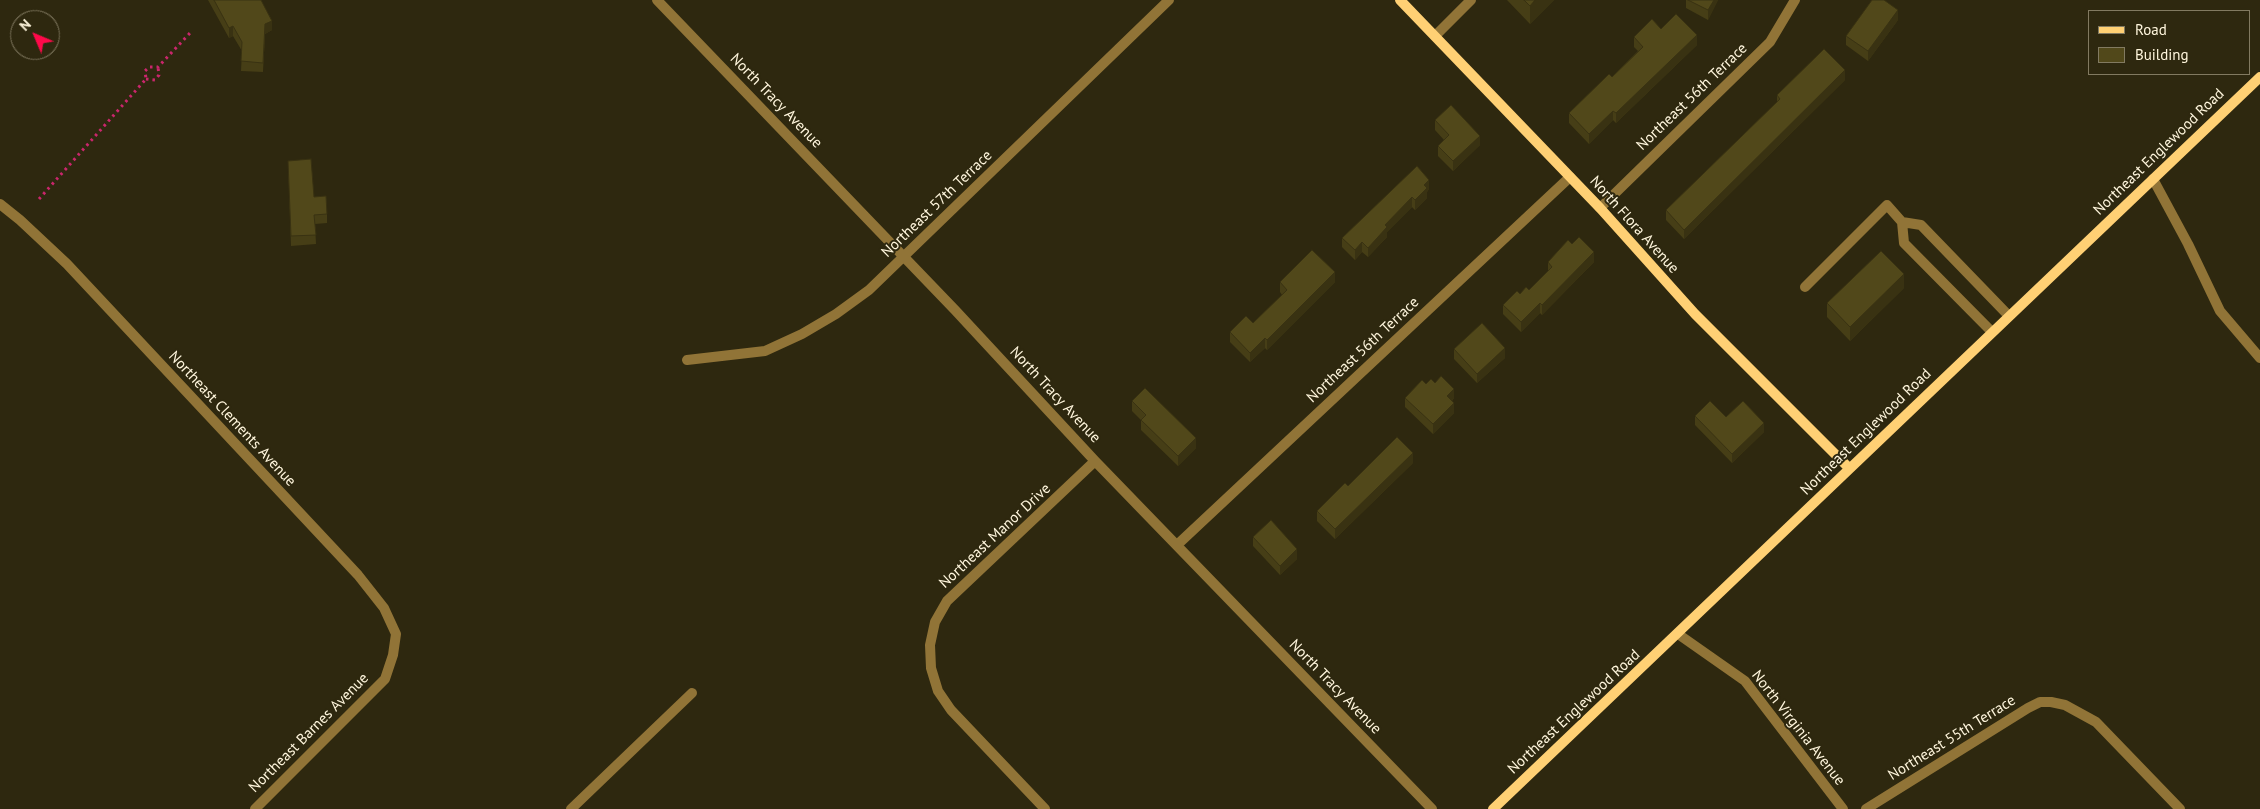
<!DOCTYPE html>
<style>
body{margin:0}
#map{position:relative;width:2260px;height:809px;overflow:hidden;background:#2e280f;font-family:"PT Sans",sans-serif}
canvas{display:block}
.legend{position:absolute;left:2088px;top:10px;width:162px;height:65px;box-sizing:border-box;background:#2e280f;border:1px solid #827a61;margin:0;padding:6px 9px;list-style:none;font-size:15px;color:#fff6dd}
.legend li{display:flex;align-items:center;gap:10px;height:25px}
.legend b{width:25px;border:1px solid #827a61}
.north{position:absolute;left:10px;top:10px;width:50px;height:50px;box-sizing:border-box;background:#2e280f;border:1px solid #827a61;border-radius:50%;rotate:315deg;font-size:14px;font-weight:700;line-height:20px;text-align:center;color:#fff6dd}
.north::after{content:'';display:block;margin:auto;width:18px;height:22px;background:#ff094a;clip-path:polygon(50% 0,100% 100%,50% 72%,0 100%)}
</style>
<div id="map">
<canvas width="2260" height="809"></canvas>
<ul class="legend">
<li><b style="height:6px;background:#ffd074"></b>Road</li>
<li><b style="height:14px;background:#51481a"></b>Building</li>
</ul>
<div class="north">N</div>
</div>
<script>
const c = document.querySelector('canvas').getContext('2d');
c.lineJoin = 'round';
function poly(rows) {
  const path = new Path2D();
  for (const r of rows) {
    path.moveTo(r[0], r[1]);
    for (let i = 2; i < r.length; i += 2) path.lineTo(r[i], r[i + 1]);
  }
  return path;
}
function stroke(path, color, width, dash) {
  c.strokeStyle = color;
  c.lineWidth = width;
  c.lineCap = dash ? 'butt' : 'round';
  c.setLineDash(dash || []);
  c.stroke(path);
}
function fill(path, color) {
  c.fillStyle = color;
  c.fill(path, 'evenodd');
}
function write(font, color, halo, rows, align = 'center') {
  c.font = font + ' "PT Sans",sans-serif';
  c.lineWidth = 4;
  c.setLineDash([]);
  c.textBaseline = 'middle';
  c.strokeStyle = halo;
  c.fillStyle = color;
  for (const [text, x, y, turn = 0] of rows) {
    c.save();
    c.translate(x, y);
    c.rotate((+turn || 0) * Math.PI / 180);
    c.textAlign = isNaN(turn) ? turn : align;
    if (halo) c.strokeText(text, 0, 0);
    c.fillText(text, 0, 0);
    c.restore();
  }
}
const path = poly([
 [146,79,155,80,159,75,158,67],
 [39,199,146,79,145,71,149,67,158,67,190,33]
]);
const lane = poly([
 [1435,36,1471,0],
 [2153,179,2188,244,2220,311,2260,358],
 [1805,287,1887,205,1902,222],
 [1992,332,1904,243,1902,222,1921,225,2009,316]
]);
const street = poly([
 [657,0,955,310,1095,461,1432,809],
 [0,204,20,220,67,264,358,575,384,608,396,634,393,655,385,679,255,809],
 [1600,208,1770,42,1795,0],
 [687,360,765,351,802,334,836,314,869,290,1169,0],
 [1177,545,1570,177],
 [1678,634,1745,681,1843,809],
 [571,809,692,693],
 [1045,809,951,710,938,691,931,668,930,645,935,622,947,601,1095,461],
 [1866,809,2028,708,2040,702,2051,702,2065,705,2096,722,2180,809]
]);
const secondary = poly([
 [1400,0,1600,208,1695,314,1849,468],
 [1493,809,2260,77]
]);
const wall = poly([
 [208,0,261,0,272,30,265,34,263,72,241,71,242,51,233,36,229,38],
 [1507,0,1554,0,1530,24],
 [1686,0,1718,0,1708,20,1686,8],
 [1898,20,1868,61,1846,45,1846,36],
 [1661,29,1697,45,1616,123,1613,120,1589,144,1569,123,1569,113,1612,77,1638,51,1634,47,1634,37],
 [1845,80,1684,239,1666,220,1666,210,1777,102,1777,95],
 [1435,120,1480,145,1453,171,1438,156,1438,146,1444,140,1435,130],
 [288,161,314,197,327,214,327,223,315,224,316,244,291,246],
 [1429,180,1429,189,1427,192,1427,198,1415,210,1412,207,1387,232,1387,237,1368,257,1362,252,1355,260,1342,247,1342,238],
 [1548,262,1594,262,1542,315,1540,313,1521,332,1503,314,1503,305,1520,294,1529,290,1548,271],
 [1280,282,1335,282,1267,350,1265,348,1250,362,1230,342,1230,332,1253,323,1282,295,1280,292],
 [1904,288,1850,341,1827,317,1827,303],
 [1454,349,1505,358,1477,383,1454,359],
 [1426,384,1454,398,1452,401,1454,413,1433,434,1405,407,1405,398],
 [1132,401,1196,448,1178,466,1141,430,1141,420,1132,411],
 [1695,416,1726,417,1764,432,1732,463,1695,425],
 [1413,463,1335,539,1317,521,1317,511,1348,486],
 [1253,537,1297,559,1280,575,1253,546]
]);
const shadedWall = poly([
 [1535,0,1554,0,1530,24,1530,6],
 [1714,0,1718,0,1708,20,1708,10],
 [1898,10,1898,20,1868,61,1868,51],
 [272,21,272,30,265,34,263,72,265,24],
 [233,26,233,36,229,38,229,28],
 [1697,35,1697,45,1616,123,1616,113],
 [1845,70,1845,80,1684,239,1684,230],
 [1613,111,1613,120,1589,144,1589,134],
 [1480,136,1480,145,1453,171,1453,161],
 [1429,180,1429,189,1427,192,1427,198,1415,210,1415,200,1424,185],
 [1412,197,1412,207,1387,232,1387,237,1368,257,1368,248,1385,225],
 [1362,242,1362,252,1355,260,1355,250],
 [1594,252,1594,262,1542,315,1542,305],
 [1335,272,1335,282,1267,350,1267,340],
 [1904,274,1904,288,1850,341,1850,327],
 [1540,303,1540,313,1521,332,1521,322],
 [1265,338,1265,348,1250,362,1250,353],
 [1505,348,1505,358,1477,383,1477,374],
 [1454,389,1454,398,1447,406,1447,396],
 [1454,403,1454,413,1433,434,1433,424],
 [1764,423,1764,432,1732,463,1732,454],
 [1196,438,1196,448,1178,466,1178,456],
 [1413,453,1413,463,1335,539,1335,529],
 [1297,549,1297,559,1280,575,1280,566]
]);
const building = poly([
 [214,0,261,0,272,21,265,24,263,63,241,61,242,42,233,26,229,28,214,0],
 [1524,0,1535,0,1530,6,1524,0],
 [1688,0,1714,0,1708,10,1688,0],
 [1872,0,1884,0,1898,10,1868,51,1846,36,1872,0],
 [1676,14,1697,35,1616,113,1613,111,1589,134,1569,113,1609,74,1612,77,1643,47,1634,37,1652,19,1661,29,1676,14],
 [1824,49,1845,70,1684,230,1666,210,1780,99,1777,95,1824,49],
 [1451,105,1480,136,1453,161,1438,146,1449,135,1435,120,1451,105],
 [311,159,314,197,326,196,327,214,314,215,316,235,291,236,288,161,311,159],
 [1417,166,1429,180,1424,185,1427,188,1415,200,1412,197,1385,225,1387,227,1368,248,1362,242,1355,250,1342,238,1417,166],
 [1579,237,1594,252,1542,305,1540,303,1521,322,1503,305,1517,291,1520,294,1526,287,1529,290,1552,267,1548,262,1568,240,1572,244,1579,237],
 [1312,250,1335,272,1267,340,1265,338,1250,353,1230,332,1246,316,1253,323,1287,290,1280,282,1312,250],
 [1881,251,1904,274,1850,327,1827,303,1881,251],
 [1482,323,1505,348,1477,374,1454,349,1482,323],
 [1441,376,1454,389,1447,396,1454,403,1433,424,1405,398,1422,380,1426,384,1431,379,1435,383,1441,376],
 [1145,388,1196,438,1178,456,1141,420,1146,415,1132,401,1145,388],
 [1710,401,1726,417,1743,401,1764,423,1732,454,1695,416,1710,401],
 [1397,437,1413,453,1335,529,1317,511,1345,483,1348,486,1397,437],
 [1271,520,1297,549,1280,566,1253,537,1271,520]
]);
const streetNames = [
 ["Northeast 56th Terrace",1692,97,-44],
 ["North Tracy Avenue",776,101,46],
 ["Northeast Englewood Road",2159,152,-44],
 ["Northeast 57th Terrace",937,204,-44],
 ["North Flora Avenue",1634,225,48],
 ["Northeast 56th Terrace",1363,350,-43],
 ["North Tracy Avenue",1055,395,47],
 ["Northeast Clements Avenue",232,419,47],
 ["Northeast Englewood Road",1866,432,-44],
 ["Northeast Manor Drive",995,536,-43],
 ["North Tracy Avenue",1335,687,46],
 ["Northeast Englewood Road",1574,712,-43],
 ["North Virginia Avenue",1798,728,52],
 ["Northeast Barnes Avenue",309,733,-45],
 ["Northeast 55th Terrace",1952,738,-32]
];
stroke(path, '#ca266c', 3, [2.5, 4]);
stroke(lane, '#917437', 10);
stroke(street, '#917437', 10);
stroke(secondary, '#ffd074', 10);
fill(wall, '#463e16');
fill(shadedWall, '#393212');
fill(building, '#51481a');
stroke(building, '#393212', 1);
write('15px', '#fff6dd', '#2e280f', streetNames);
</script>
